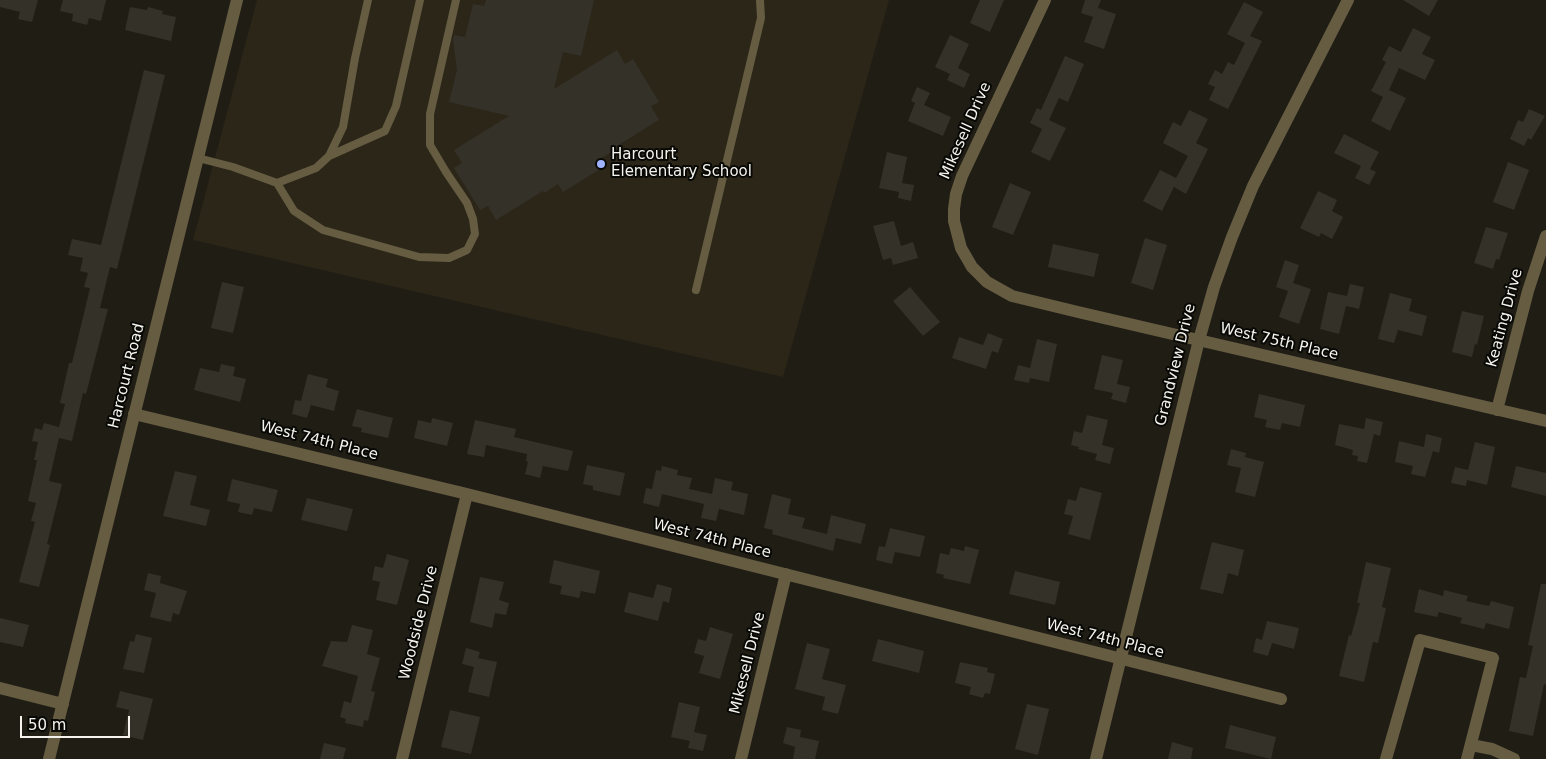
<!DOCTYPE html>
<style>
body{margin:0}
#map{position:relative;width:1546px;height:759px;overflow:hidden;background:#201d15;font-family:"DejaVu Sans",sans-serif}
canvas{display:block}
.scale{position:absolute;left:20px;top:716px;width:110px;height:22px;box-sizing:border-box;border:2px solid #f4f3ed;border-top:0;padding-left:6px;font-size:15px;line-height:18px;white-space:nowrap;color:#f4f3ed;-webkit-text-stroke:4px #080805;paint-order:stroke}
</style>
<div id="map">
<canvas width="1546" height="759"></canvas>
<div class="scale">50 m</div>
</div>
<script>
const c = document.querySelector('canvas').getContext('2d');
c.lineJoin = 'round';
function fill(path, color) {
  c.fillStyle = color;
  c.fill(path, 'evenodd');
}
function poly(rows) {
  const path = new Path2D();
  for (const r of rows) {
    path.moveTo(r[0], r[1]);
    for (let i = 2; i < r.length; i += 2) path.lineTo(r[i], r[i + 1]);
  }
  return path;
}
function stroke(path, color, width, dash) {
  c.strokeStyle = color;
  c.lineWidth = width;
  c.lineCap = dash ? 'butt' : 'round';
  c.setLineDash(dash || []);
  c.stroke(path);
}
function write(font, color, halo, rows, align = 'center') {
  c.font = font + ' "DejaVu Sans",sans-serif';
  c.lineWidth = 4;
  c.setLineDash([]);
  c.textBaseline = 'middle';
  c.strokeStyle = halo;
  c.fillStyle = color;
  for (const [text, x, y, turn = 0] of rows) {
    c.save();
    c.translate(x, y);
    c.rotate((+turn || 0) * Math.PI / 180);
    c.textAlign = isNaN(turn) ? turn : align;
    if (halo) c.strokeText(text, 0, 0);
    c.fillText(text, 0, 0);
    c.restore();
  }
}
const built = poly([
 [257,0,889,0,783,377,193,240]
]);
const building = poly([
 [0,0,38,0,32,22,18,19,20,12,0,7],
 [63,0,106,0,101,21,89,18,87,25,72,21,73,14,60,11],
 [486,0,594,0,581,56,563,52,554,89,617,50,625,64,633,59,659,102,651,106,659,120,612,149,613,151,600,159,605,166,563,192,558,184,544,193,543,191,496,220,488,206,480,210,454,168,462,163,454,150,509,116,449,102,457,70,453,39,454,35,465,37,473,4,484,6],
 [980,0,1004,0,990,32,970,23],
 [1085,0,1101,0,1098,8,1116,14,1104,49,1084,42,1093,17,1081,13],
 [1403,0,1438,0,1429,16],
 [1244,2,1263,12,1250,36,1262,41,1228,109,1209,100,1215,87,1208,84,1215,70,1222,74,1228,62,1234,65,1245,43,1227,34],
 [130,7,147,10,148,7,163,11,162,14,176,17,171,41,125,30],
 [1413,28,1431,37,1422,54,1435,60,1425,80,1399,68,1389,90,1406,98,1390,131,1371,121,1383,97,1371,91,1386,62,1382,60,1389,46,1401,52],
 [950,35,969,44,958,68,970,74,964,88,947,80,950,74,935,67],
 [1065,56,1084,64,1068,102,1059,98,1049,120,1066,128,1050,161,1031,152,1042,129,1030,123,1037,108,1041,110],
 [144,70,165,75,117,269,110,267,100,308,108,309,86,394,83,393,72,441,59,438,49,481,62,484,47,544,50,545,39,587,19,582,35,522,31,521,36,503,28,501,37,460,34,460,38,442,32,441,35,428,42,430,44,423,59,427,65,404,60,403,69,363,72,363,90,288,84,287,88,273,80,271,83,258,68,255,72,239,101,245],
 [917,87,930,93,924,105,951,117,943,136,908,121,915,103,911,101],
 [1529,109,1545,116,1531,140,1528,138,1524,146,1510,139,1518,120,1523,122],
 [1189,110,1208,119,1196,143,1208,149,1186,194,1174,187,1162,211,1143,201,1160,170,1176,178,1188,156,1163,143,1173,122,1181,126],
 [1344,134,1379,152,1370,169,1376,172,1369,185,1355,178,1361,166,1334,153],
 [887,152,907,157,902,183,914,185,911,201,898,198,899,192,879,188],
 [1508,162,1529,170,1514,210,1493,202],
 [1010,183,1031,192,1013,235,992,227],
 [1318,191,1337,200,1332,211,1343,217,1332,239,1321,233,1319,237,1300,228],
 [894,221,901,246,913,242,918,258,893,265,891,258,883,260,873,226],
 [1486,227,1508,233,1499,260,1496,259,1493,269,1474,263],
 [1145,238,1167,245,1153,290,1131,283],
 [1053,244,1099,254,1094,277,1048,267],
 [1285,260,1299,265,1293,283,1311,289,1299,324,1279,317,1288,291,1276,287],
 [222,282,244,287,233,333,211,328],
 [1350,284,1364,287,1359,309,1346,306,1339,334,1320,329,1328,292,1347,296],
 [910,287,940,322,923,336,893,301],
 [1390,293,1412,299,1409,311,1427,316,1422,336,1398,330,1394,343,1378,339],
 [1462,311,1484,316,1477,345,1475,344,1472,357,1452,352],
 [988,333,1003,339,998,353,992,351,986,369,952,358,959,337,983,345],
 [1037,339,1057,344,1049,382,1030,378,1029,383,1014,380,1018,365,1030,368],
 [1102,355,1123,360,1117,384,1130,387,1126,403,1111,399,1113,393,1094,389],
 [221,364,235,367,233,376,246,379,240,402,194,390,200,368,219,372],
 [308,374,328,379,326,387,339,391,334,411,311,405,307,418,292,414,295,400,301,401],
 [1259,394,1305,405,1300,427,1282,423,1280,430,1265,427,1267,420,1254,417],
 [357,409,393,418,388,438,361,432,362,428,352,426],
 [1087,415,1108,420,1102,445,1114,448,1110,464,1095,460,1097,454,1078,449,1079,447,1071,445,1074,431,1082,433],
 [432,418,453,423,447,446,414,438,418,420,431,423],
 [1366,418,1383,422,1380,436,1374,434,1367,463,1357,461,1358,456,1352,455,1353,450,1335,445,1339,424,1364,429],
 [475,420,516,429,514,437,573,451,568,471,543,466,540,478,525,474,528,462,526,461,527,454,486,445,484,457,467,454],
 [1426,434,1442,438,1439,453,1433,451,1425,477,1411,474,1413,466,1395,462,1399,441,1424,447],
 [1475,442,1495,447,1487,485,1467,480,1466,486,1451,483,1455,467,1468,470],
 [1231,449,1246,453,1245,457,1264,462,1255,497,1235,492,1241,468,1227,465],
 [587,465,625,473,620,496,593,490,593,486,583,484],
 [662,466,678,470,677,475,692,478,689,489,712,494,715,478,733,482,731,490,748,494,744,515,719,509,716,521,701,518,704,504,662,494,659,507,643,503,646,488,652,489,656,470,661,471],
 [1516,466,1546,473,1546,496,1511,487],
 [175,471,197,476,190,505,210,510,206,526,163,516],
 [232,479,278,490,272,512,254,508,252,515,238,512,240,504,227,501],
 [1080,487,1102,493,1090,540,1068,534,1073,516,1064,514,1068,499,1076,501],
 [772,494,791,499,788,514,805,518,802,528,827,534,831,515,866,524,861,544,836,538,833,551,772,534,773,530,764,528],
 [307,498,353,509,347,531,301,520],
 [890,528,925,536,920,557,895,552,892,564,876,560,879,546,885,547],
 [1212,542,1244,550,1238,576,1228,573,1223,594,1200,589],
 [965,546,979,550,970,584,943,578,944,575,936,573,940,553,949,555,951,548,964,551],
 [387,554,409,560,397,605,376,600,380,582,372,580,375,566,383,568],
 [554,560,600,571,595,594,581,591,579,598,560,594,562,586,549,583],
 [1366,562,1391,568,1382,607,1386,608,1378,643,1373,642,1364,682,1339,676,1349,635,1351,636,1360,603,1357,603],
 [1015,571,1060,582,1055,605,1009,594],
 [148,573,161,576,160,583,187,591,179,615,173,613,171,622,150,617,156,593,144,590],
 [480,577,504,582,499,600,509,603,506,615,495,613,492,628,470,622],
 [657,584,672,588,669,603,663,601,658,621,624,612,629,592,653,598],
 [1541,584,1546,584,1546,685,1544,684,1533,736,1509,731,1520,677,1526,678,1533,646,1528,645],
 [1419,589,1443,596,1444,590,1468,596,1466,601,1489,606,1491,601,1514,607,1509,629,1486,623,1484,629,1460,623,1462,618,1439,612,1437,617,1414,612],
 [0,618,29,625,23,647,0,642],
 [1267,621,1299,628,1294,649,1272,643,1268,656,1253,652,1256,638,1262,640],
 [352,625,373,630,367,654,380,658,371,691,375,692,368,721,364,720,363,727,345,723,346,719,340,717,344,701,351,703,358,676,322,666,331,641,347,642],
 [710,627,733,634,720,679,699,673,704,656,694,653,698,639,706,641],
 [136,634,152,638,144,673,123,669,130,641,134,642],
 [878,639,924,651,919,673,872,661],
 [807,643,830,649,822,679,846,685,838,714,822,710,825,697,795,689],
 [466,648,480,652,478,658,497,662,489,697,468,692,474,667,462,664],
 [960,662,988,668,987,672,995,674,990,694,985,693,983,698,969,694,971,687,955,683],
 [120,691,153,699,143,740,123,735,129,710,116,707],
 [679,702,700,707,694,732,707,735,703,751,688,748,690,741,671,737],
 [1027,704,1049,709,1038,755,1015,749],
 [450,710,480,717,471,754,441,747],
 [1230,725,1276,737,1271,759,1225,748],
 [787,727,801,730,800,737,819,741,815,759,793,759,795,747,783,743],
 [1172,742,1193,748,1191,759,1168,759],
 [324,743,346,748,343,759,320,759]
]);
const service = poly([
 [329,156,385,131,396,106,420,0],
 [198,158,233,167,277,183,316,168,329,156,343,127,355,58,368,0],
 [277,183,294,211,323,230,419,257,449,258,467,250,475,234,473,219,467,203,446,172,430,145,430,114,456,0],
 [696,290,761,18,760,0]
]);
const minor = poly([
 [1045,0,962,176,956,194,954,209,954,221,961,248,972,267,987,282,1012,296,1078,312,1546,421],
 [1497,410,1528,291,1546,236],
 [134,414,467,494,1281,699],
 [0,688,63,704],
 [1471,745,1492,749,1514,759],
 [402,759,467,494],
 [741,759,786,574],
 [1386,759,1420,640,1493,658,1467,759]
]);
const tertiary = poly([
 [49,759,237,0],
 [1096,759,1199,340,1214,287,1232,237,1253,186,1348,0]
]);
const markers = [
 [601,164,5,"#a0b3fd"]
];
const streetNames = [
 ["Mikesell Drive",966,131,-66],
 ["Keating Drive",1505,318,-75],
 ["West 75th Place",1279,342,13],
 ["Grandview Drive",1176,365,-76],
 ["Harcourt Road",127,376,-76],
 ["West 74th Place",319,441,14],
 ["West 74th Place",712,539,14],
 ["Woodside Drive",419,623,-76],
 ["West 74th Place",1105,639,14],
 ["Mikesell Drive",748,663,-76]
];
const poiNames = [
 ["Harcourt",611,155],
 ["Elementary School",611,172]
];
fill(built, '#2b2618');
fill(building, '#343129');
stroke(service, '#655c42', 8);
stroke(minor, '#655c42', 12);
stroke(tertiary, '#655c42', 12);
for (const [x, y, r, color] of markers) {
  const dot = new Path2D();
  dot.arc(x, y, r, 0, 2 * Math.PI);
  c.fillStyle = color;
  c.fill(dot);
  stroke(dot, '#080805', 2);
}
write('15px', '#f4f3ed', '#080805', streetNames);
write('15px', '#f4f3ed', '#080805', poiNames, 'left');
</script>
